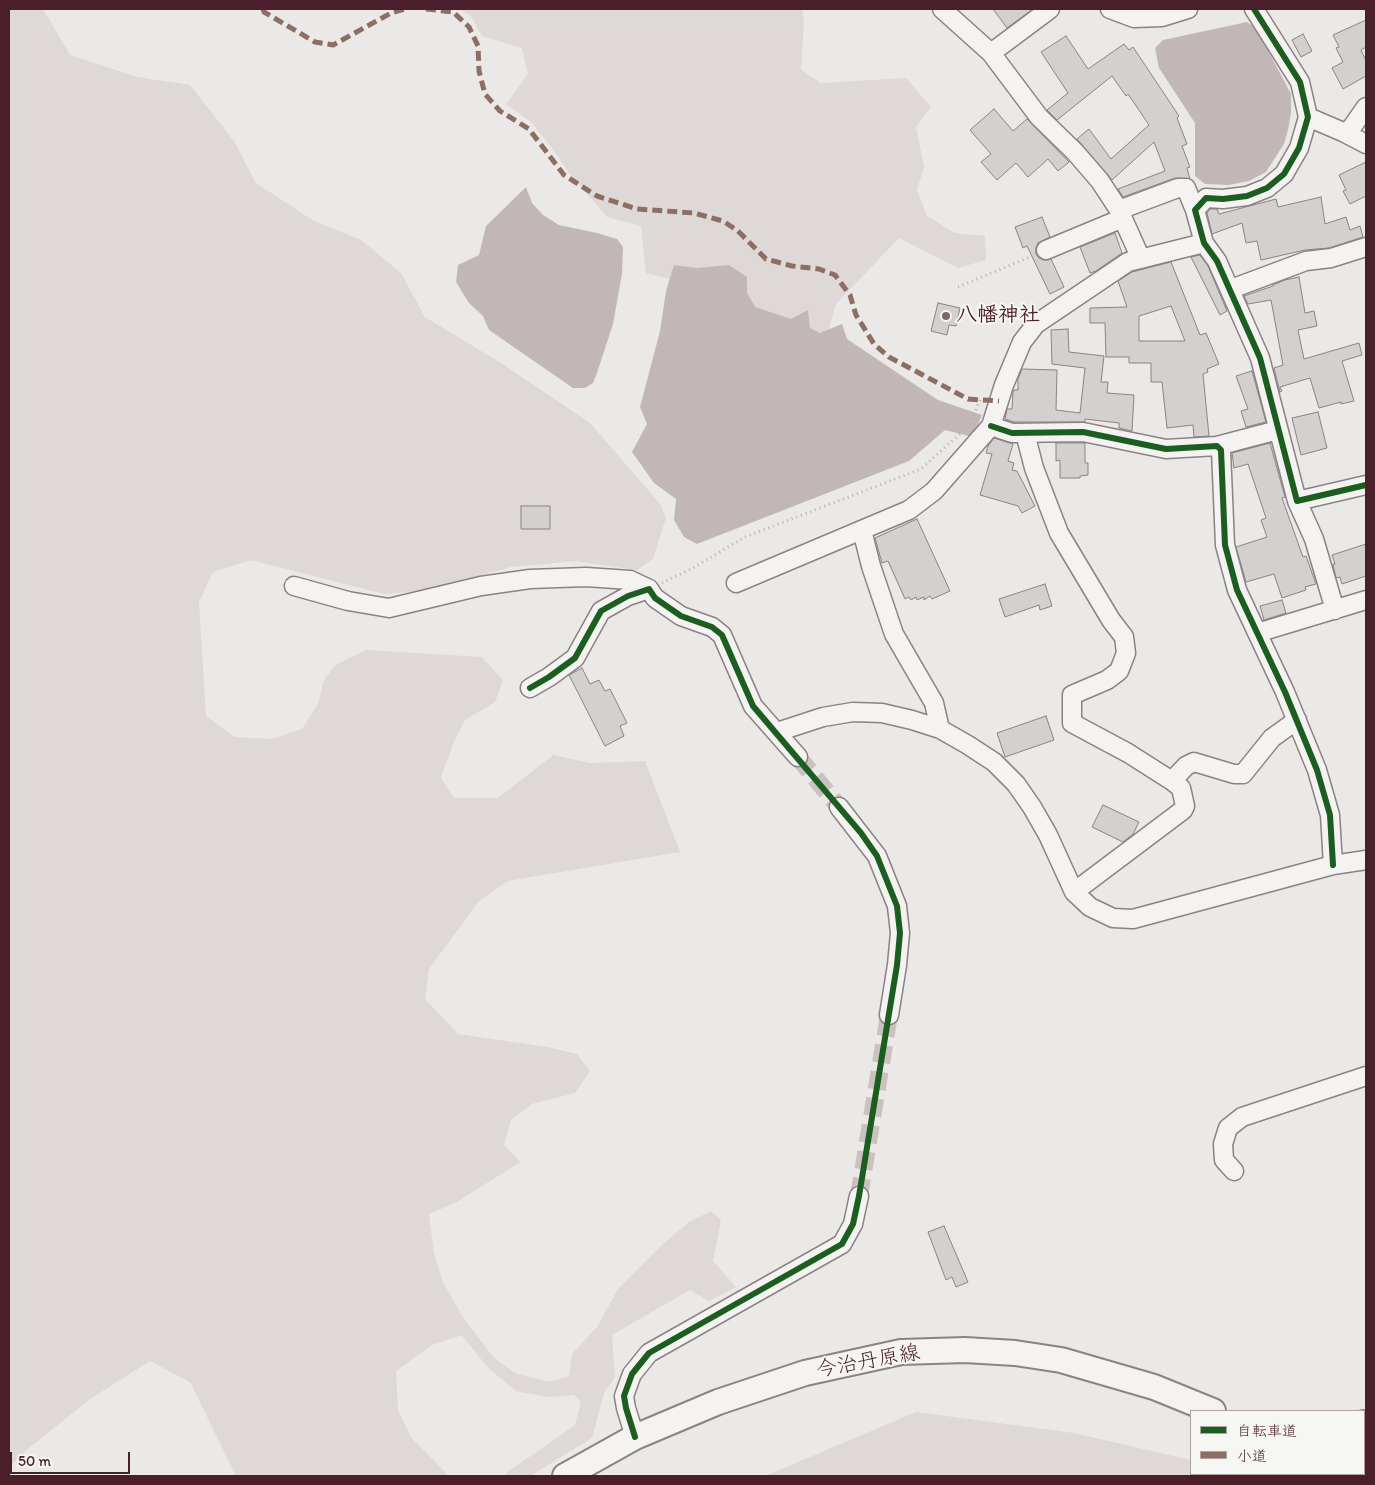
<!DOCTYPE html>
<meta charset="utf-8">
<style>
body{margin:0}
#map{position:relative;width:1375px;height:1485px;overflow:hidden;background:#ebe9e7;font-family:Itim,"Klee One",sans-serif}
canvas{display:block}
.frame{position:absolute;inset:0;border:10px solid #4a1f2b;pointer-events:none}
.legend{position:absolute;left:1190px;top:1410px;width:175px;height:65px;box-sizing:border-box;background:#f6f6f2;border:1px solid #b1a0a2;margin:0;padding:6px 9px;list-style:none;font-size:15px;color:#4a1f2b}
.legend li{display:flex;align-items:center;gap:10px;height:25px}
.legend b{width:25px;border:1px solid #b1a0a2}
.scale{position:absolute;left:10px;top:1452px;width:120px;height:22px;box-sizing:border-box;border:2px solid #4a1f2b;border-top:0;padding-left:6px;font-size:15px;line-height:18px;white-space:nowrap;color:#4a1f2b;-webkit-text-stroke:4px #f6f6f2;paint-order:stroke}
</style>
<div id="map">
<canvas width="1375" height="1485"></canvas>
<div class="frame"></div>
<ul class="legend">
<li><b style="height:6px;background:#1b5e20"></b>自転車道</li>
<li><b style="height:6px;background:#8d6e63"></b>小道</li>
</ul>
<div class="scale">50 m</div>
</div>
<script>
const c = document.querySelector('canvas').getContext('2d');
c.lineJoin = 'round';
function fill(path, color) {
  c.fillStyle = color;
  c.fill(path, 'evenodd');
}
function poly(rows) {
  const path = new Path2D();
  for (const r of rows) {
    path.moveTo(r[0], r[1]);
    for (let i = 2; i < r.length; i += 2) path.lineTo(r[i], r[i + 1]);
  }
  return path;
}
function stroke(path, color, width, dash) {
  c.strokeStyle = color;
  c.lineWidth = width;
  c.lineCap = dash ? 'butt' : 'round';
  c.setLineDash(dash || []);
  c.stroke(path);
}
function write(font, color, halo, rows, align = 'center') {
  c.font = font + ' Itim,"Klee One",sans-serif';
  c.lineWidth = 4;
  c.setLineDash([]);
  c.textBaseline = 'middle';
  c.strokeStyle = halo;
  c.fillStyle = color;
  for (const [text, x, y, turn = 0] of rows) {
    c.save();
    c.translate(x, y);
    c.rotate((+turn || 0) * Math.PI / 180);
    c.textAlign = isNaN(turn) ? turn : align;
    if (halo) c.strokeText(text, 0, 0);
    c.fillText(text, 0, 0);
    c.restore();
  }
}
const green = poly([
 [9,9,43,9,70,55,137,77,190,85,234,141,256,183,314,221,361,240,401,273,425,317,501,363,590,423,661,505,666,518,653,559,637,570,576,561,511,567,425,591,384,594,251,560,213,572,199,602,206,716,235,737,272,739,302,729,318,704,324,680,335,665,366,650,482,657,503,680,495,702,465,720,453,744,441,778,454,798,498,798,553,755,590,763,645,761,680,852,508,881,479,901,429,969,425,999,458,1034,547,1047,577,1054,590,1071,575,1093,532,1104,511,1120,504,1145,520,1162,457,1202,429,1214,434,1254,443,1282,462,1316,494,1358,515,1373,549,1382,569,1376,572,1354,597,1327,618,1289,662,1245,689,1222,711,1211,721,1220,713,1261,736,1287,709,1301,690,1290,612,1335,615,1377,604,1393,592,1438,530,1476,508,1476,506,1473,575,1425,581,1402,574,1395,547,1397,516,1391,488,1368,462,1335,432,1345,396,1371,398,1410,411,1437,445,1472,447,1476,236,1476,190,1382,150,1361,90,1399,29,1448,9,1467],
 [459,9,802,9,804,20,801,70,821,83,906,78,931,107,916,127,924,167,917,190,927,216,955,233,985,236,986,260,958,268,899,238,836,304,824,345,681,282,646,273,641,226,607,217,569,173,552,148,531,122,506,104,528,74,522,48,482,36,471,16],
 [916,1412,1074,1433,1191,1460,1191,1474,1253,1474,1264,1476,765,1476],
 [1366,1468,1366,1476,1270,1476,1306,1474,1364,1474,1364,1469]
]);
const water = poly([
 [1247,22,1256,28,1291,94,1291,112,1288,130,1284,144,1266,172,1249,181,1229,185,1205,184,1195,176,1195,123,1159,68,1155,48,1163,40],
 [526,187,532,203,543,215,559,225,597,233,617,239,623,247,622,274,613,324,597,373,593,383,585,388,573,388,489,330,483,316,469,303,456,282,458,265,479,255,486,226],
 [674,265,697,268,729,265,747,277,747,293,755,307,791,319,808,310,810,328,820,333,842,324,847,339,938,400,982,415,973,437,945,430,909,461,697,544,684,537,674,520,676,499,654,483,632,452,647,424,640,407,660,331,666,291]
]);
const building = poly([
 [993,9,1033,9,1007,28,993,9],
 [1366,20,1366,47,1361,50,1366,61,1366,76,1343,89,1332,68,1343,62,1336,48,1339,47,1333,35,1366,20],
 [1303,34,1312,51,1301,57,1292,40,1303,34],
 [1066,36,1088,69,1124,44,1129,50,1133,47,1179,116,1177,118,1187,144,1182,146,1190,167,1187,168,1190,179,1175,178,1123,197,1118,189,1165,171,1154,142,1112,180,1077,139,1089,129,1111,159,1149,125,1128,94,1126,96,1112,76,1057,120,1047,110,1068,93,1041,52,1066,36],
 [994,109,1013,131,1027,119,1069,162,1058,171,1048,159,1028,177,1016,163,997,180,981,162,991,154,970,130,994,109],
 [1366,162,1366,196,1350,204,1343,191,1346,190,1339,175,1366,162],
 [1321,197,1325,224,1346,217,1350,230,1360,226,1363,237,1329,248,1305,250,1261,260,1257,241,1246,243,1242,223,1212,234,1207,213,1210,209,1217,209,1219,214,1276,199,1278,207,1321,197],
 [1042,217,1050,237,1038,243,1036,248,1036,254,1039,258,1044,260,1051,259,1064,287,1050,294,1027,246,1023,248,1015,227,1042,217],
 [1115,233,1122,253,1096,271,1090,273,1080,247,1115,233],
 [1200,255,1208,266,1227,311,1220,315,1191,257,1200,255],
 [1171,262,1200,335,1206,333,1219,364,1207,369,1208,372,1203,374,1209,436,1194,437,1193,425,1167,428,1162,382,1151,382,1151,363,1129,363,1129,357,1106,357,1105,323,1090,323,1090,308,1127,307,1118,281,1132,272,1171,262],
 [1171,306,1185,341,1139,341,1139,316,1171,306],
 [1299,277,1305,313,1314,311,1317,326,1298,330,1304,359,1359,343,1362,355,1342,361,1354,401,1341,404,1341,402,1319,408,1310,378,1280,387,1282,391,1280,392,1274,368,1283,365,1271,300,1248,304,1244,296,1273,286,1273,285,1285,280,1299,277],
 [938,303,960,308,956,326,949,325,947,335,931,331,938,303],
 [1068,329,1069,352,1104,356,1101,382,1108,382,1107,393,1134,395,1132,431,1119,428,1119,423,1085,419,1085,422,1014,422,1005,419,1007,409,1012,409,1013,392,1014,390,1018,390,1018,379,1022,369,1057,370,1056,410,1080,413,1085,368,1052,364,1051,330,1068,329],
 [1252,371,1266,422,1246,427,1241,411,1248,409,1236,376,1252,371],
 [1318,412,1327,448,1301,455,1292,418,1318,412],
 [994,438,1013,444,1008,461,1014,463,1012,470,1017,471,1035,506,1022,513,1018,506,980,495,992,454,986,453,988,446,994,438],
 [1056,443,1085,443,1085,463,1088,463,1088,475,1080,476,1080,478,1060,478,1060,460,1056,461,1056,443],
 [1270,443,1285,497,1282,498,1303,557,1306,556,1316,584,1305,587,1306,590,1282,598,1274,574,1246,582,1236,547,1267,537,1261,520,1266,518,1248,464,1234,468,1232,453,1270,443],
 [521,506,550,506,550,529,521,529,521,506],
 [917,519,950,591,932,599,930,596,924,600,924,597,917,600,916,597,911,600,909,597,905,599,888,561,882,563,875,538,917,519],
 [1366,544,1366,576,1342,584,1340,577,1336,578,1333,564,1335,564,1332,555,1366,544],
 [1045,584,1052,606,1040,610,1039,605,1005,617,999,599,1045,584],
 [1282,600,1286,613,1264,620,1260,606,1282,600],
 [582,668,590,684,599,680,605,691,610,689,627,723,620,726,624,736,605,746,569,675,582,668],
 [1046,716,1054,740,1005,757,997,733,1046,716],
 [1103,805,1139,822,1133,834,1123,842,1092,827,1103,805],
 [944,1226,968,1282,956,1287,952,1277,946,1280,928,1232,944,1226]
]);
const minorTunnel = poly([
 [798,757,839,807],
 [859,1196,889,1015]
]);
const path = poly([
 [958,287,1032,256],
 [970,424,980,400],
 [662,583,693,568,745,537,921,469,962,432]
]);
const minor = poly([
 [942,9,991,53],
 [1050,9,991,53,1039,117,1075,152,1100,181,1119,210,1141,259],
 [1110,9,1134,18,1162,17,1188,9],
 [1254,9,1300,82,1308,117,1299,148,1284,174,1267,188,1247,196,1223,199,1206,198,1195,210,1204,243,1217,261,1260,358,1297,501,1366,485],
 [1308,117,1343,132,1366,144],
 [1347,134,1366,107],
 [1119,210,1178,188,1186,188,1195,210],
 [1046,250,1123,218],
 [1231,289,1306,261,1331,258,1366,247],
 [991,426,1012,433,1083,432,1166,449,1217,446,1221,450,1225,545,1237,590,1285,692,1317,770,1330,815,1333,865],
 [1025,433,1034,468,1059,533,1111,620,1124,637,1126,653,1119,671,1107,680,1072,695,1072,723,1128,753,1172,781,1181,788,1185,806,1183,810,1074,892],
 [1217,446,1278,430],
 [1297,501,1314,539,1335,610],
 [862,530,871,566,894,634,934,703,940,729],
 [736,583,909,510,934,491,991,426,1004,385,1022,342,1036,324,1128,262,1204,243],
 [294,586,348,601,389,608,481,586,530,579,586,577,630,580,649,589],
 [1257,633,1366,600],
 [530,688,549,677,575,658,601,611,628,596,649,589,655,598,681,616,712,627,722,635,753,706,798,757],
 [777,732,823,717,853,712,882,713,912,720,940,729,968,745,994,762,1016,784,1032,807,1048,835,1074,892,1090,907,1113,918,1133,919,1333,865,1366,860],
 [1172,781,1186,766,1194,762,1234,774,1243,774,1272,738,1297,720],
 [839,807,877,856,897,906,900,933,897,965,889,1015],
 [1234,1171,1224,1160,1223,1144,1228,1128,1242,1117,1366,1076],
 [635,1437,626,1408,624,1396,632,1374,649,1353,842,1244,853,1224,859,1196]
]);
const secondary = poly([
 [1364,1423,1366,1423],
 [565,1476,635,1437,718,1402,805,1373,901,1352,965,1350,1015,1353,1061,1360,1154,1387,1213,1411]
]);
const quiet = poly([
 [263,9,264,12,315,42,333,45,391,13,405,9],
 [426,9,453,12,469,27,478,46,479,71,485,94,500,111,529,129,564,175,597,196,637,209,694,213,723,221,738,231,766,259,792,266,819,269,835,275,850,295,856,315,874,344,889,357,968,399,999,401]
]);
const cycleway = poly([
 [1254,9,1300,82,1308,117,1299,148,1284,174,1267,188,1247,196,1223,199,1206,198,1195,210,1204,243,1217,261,1260,358,1297,501,1366,485],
 [991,426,1012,433,1083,432,1166,449,1217,446,1221,450,1225,545,1237,590,1285,692,1317,770,1330,815,1333,865],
 [530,688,549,677,575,658,601,611,628,596,649,589,655,598,681,616,712,627,722,635,753,706,861,833,877,856,897,906,900,933,897,965,859,1196,853,1224,842,1244,649,1353,632,1374,624,1396,626,1408,635,1437]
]);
const markers = [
 [946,316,5,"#82666d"]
];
const poiNames = [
 ["八幡神社",956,316]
];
const streetNames = [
 ["今治丹原線",868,1362,-10]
];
fill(green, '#ded8d7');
fill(water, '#c2b7b7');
fill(building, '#d3d0cf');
stroke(building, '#8b8283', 1);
stroke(minorTunnel, '#cbc1c1', 18, [18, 9]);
stroke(minor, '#8b8283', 21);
stroke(secondary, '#8b8283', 28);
stroke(path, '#b5b0b0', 3, [1, 4]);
stroke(minor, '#f4f3f1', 18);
stroke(secondary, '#f4f3f1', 24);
stroke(quiet, '#8d6e63', 5, [10, 5]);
stroke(cycleway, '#1b5e20', 6);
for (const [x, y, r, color] of markers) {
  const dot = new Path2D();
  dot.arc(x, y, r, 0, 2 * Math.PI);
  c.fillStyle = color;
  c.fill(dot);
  stroke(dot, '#f6f6f2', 2);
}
write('bold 21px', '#4a1f2b', '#f6f6f2', poiNames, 'left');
write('21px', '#4a1f2b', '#f6f6f2', streetNames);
</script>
